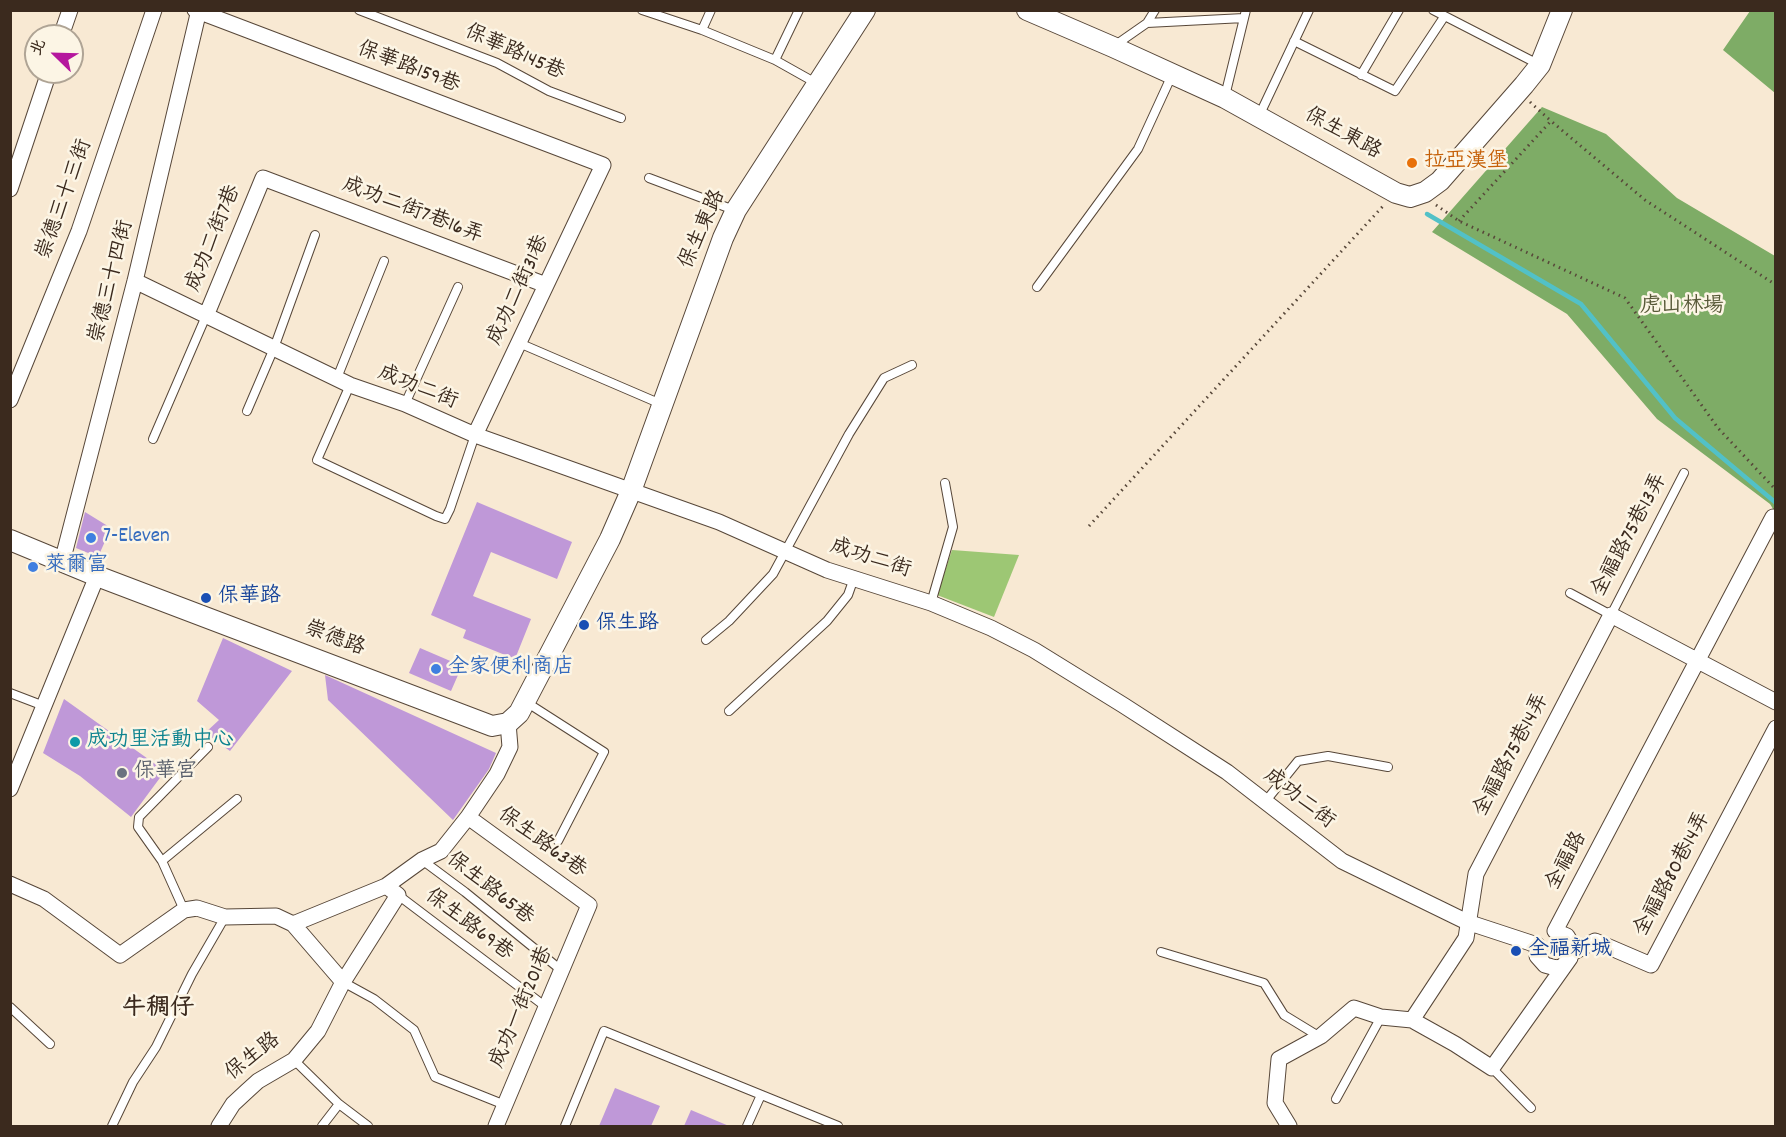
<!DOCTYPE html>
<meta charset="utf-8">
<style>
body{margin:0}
#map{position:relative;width:1786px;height:1137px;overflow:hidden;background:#f8e9d3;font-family:Dekko,"LXGW WenKai TC",sans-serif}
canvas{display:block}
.frame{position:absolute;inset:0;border:12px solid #3b2a1e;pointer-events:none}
.north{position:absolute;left:24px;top:24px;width:60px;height:60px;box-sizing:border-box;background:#fcf5e5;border:2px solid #afa495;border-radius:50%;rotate:293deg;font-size:16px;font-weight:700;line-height:24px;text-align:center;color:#3b2a1e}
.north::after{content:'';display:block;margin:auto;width:21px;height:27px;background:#b5179e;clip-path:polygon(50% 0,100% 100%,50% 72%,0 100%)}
</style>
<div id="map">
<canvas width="1786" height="1137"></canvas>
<div class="frame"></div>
<div class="north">北</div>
</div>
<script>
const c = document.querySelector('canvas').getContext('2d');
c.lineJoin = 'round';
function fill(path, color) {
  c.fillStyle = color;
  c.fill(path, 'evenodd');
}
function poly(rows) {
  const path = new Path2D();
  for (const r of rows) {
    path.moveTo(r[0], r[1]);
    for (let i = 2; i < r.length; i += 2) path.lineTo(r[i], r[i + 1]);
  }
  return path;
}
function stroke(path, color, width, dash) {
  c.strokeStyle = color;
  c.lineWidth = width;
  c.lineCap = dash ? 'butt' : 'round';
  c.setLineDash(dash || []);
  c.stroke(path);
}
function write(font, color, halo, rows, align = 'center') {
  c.font = font + ' Dekko,"LXGW WenKai TC",sans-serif';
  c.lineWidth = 5;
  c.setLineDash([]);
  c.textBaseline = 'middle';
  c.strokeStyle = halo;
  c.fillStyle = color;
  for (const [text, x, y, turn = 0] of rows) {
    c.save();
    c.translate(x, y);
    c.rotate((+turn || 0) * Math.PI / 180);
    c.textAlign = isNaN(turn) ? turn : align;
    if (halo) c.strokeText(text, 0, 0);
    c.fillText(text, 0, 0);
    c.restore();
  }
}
const green = poly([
 [952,550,1019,555,994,617,937,595]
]);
const forest = poly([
 [1750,11,1775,11,1775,93,1723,50],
 [1542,107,1606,134,1677,198,1775,256,1775,512,1770,504,1657,419,1567,314,1432,232]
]);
const stream = poly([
 [1427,214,1581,304,1675,418,1776,503]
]);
const building = poly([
 [477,502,572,542,557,579,491,552,473,596,531,619,515,659,463,638,466,630,431,615],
 [85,512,111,528,98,557,76,548],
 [223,638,292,671,230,751,205,733,219,720,197,701],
 [420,648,462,666,451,691,409,673],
 [325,675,496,753,489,769,453,820,328,700],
 [64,699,165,771,131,817,80,776,43,753],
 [615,1088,660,1106,651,1126,599,1126],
 [691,1110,729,1126,684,1126]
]);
const path = poly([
 [1530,102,1551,121],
 [1436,205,1459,221,1625,298,1718,428,1776,490],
 [1459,221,1551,121,1645,200,1776,285],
 [1089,526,1384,205]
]);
const service = poly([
 [359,10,497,63,549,91,621,118],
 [642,10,702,30,775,60,816,83],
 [1433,10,1538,64],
 [1147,23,1155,10],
 [702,30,711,10],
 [1294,41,1395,91,1444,17],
 [1114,46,1147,23,1244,18],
 [775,60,799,10],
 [1361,75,1399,10],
 [1225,96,1246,10],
 [1259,116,1309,10],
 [649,178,734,210],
 [1037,287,1138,149,1172,75],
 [519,343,661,404],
 [337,378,384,261],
 [350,385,317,460,436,516,445,519,450,509,475,435],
 [405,404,458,287],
 [247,411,274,348,315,235],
 [153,439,206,316],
 [1570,593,1611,615,1684,473],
 [931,603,953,527,945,483],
 [706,640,729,621,773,574,849,434,884,378,912,365],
 [10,693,44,706],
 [526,702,604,752,558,841],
 [729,711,827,621,848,595,854,578],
 [1265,802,1298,761,1328,756,1388,767],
 [422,860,465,892,561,970],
 [162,861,237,799],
 [398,895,546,1007],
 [184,910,162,861,138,827,139,817,208,747],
 [1161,952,1264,983,1284,1015,1320,1037],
 [343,982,374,999,414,1030,435,1077,505,1105],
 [10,1007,50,1044],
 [294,1060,339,1104,368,1126],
 [1492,1068,1531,1108],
 [1336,1099,1381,1017],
 [112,1126,133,1082,156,1047,192,974,225,917],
 [322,1126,339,1104],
 [565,1126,604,1031,838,1126],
 [747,1126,761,1095]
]);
const minor = poly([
 [195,10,603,165,475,435],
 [61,36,70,10],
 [10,189,49,72],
 [135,281,350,385,405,404,475,435,719,522,827,570,931,603,991,628,1034,650,1123,705,1227,772,1342,861,1467,922,1537,945,1537,956,1545,965,1556,968,1562,967,1570,958],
 [206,316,263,178,546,285],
 [10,400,79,231,154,10],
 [62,562,135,281,199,10],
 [10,789,97,576],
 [468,817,589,905,496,1126],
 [10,884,44,899,120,955,184,910,197,908,225,917,276,916,293,924,343,982],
 [293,924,386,886],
 [1572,953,1595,941,1651,965,1776,728],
 [1412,1020,1466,938,1476,874,1611,615,1776,702],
 [219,1126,233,1104,247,1091,258,1081,294,1060,318,1031,343,982,398,895,386,886,422,860,441,851,468,817,497,774,510,747,508,723],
 [1289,1126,1275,1103,1279,1059,1321,1036,1354,1008,1381,1017,1412,1020,1455,1044,1492,1068,1570,958,1572,947,1570,941,1567,936,1555,931,1773,517]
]);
const tertiary = poly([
 [1027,10,1113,47,1225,98,1396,193,1410,197,1425,192,1440,181,1524,85,1540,65,1562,10],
 [10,540,97,576,492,726,508,723,519,713,610,539,631,491,723,238,736,210,865,10]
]);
const markers = [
 [1412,163,6,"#e8710a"],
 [91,538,6,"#3f7fe0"],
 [33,567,6,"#3f7fe0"],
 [206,598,6,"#1a4fb4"],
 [584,625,6,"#1a4fb4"],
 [436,669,6,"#3f7fe0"],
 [75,742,6,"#0f9aa8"],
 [122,773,6,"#6b7280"],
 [1516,951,6,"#1a4fb4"]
];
const streetNames = [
 ["保華路145巷",514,54,24],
 ["保華路159巷",408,69,21],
 ["保生東路",1342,135,29],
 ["崇德三十三街",66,200,-70],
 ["成功二街7巷16弄",412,212,21],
 ["保生東路",704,230,-66],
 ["成功二街7巷",215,239,-68],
 ["崇德三十四街",113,282,-76],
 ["成功二街31巷",520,291,-65],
 ["成功二街",417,389,22],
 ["全福路75巷13弄",1631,536,-62],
 ["成功二街",870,560,18],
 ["崇德路",334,640,21],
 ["全福路75巷14弄",1513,756,-62],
 ["成功二街",1298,800,38],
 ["保生路63巷",541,844,36],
 ["全福路",1568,862,-62],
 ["全福路80巷14弄",1674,875,-62],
 ["保生路65巷",489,890,38],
 ["保生路69巷",468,926,37],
 ["成功一街201巷",523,1008,-67],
 ["保生路",254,1058,-38]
];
const foodNames = [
 ["拉亞漢堡",1424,163]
];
const parkNames = [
 ["虎山林場",1682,308]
];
const shopNames = [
 ["7-Eleven",103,538],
 ["萊爾富",45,567],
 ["全家便利商店",448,669]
];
const transitNames = [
 ["保華路",218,598],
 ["保生路",596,625],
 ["全福新城",1528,951]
];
const cultureNames = [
 ["成功里活動中心",87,742]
];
const worshipNames = [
 ["保華宮",134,773]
];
const quarterNames = [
 ["牛稠仔",158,1011]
];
fill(green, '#9dc774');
fill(forest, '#7eac66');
stroke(stream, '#52c1c7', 4.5);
fill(building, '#bf98d8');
stroke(service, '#574739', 10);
stroke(minor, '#574739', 17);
stroke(tertiary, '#574739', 22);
stroke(path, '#574739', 3, [1.5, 4.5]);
stroke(service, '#fff', 8);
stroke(minor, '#fff', 15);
stroke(tertiary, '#fff', 20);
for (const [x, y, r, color] of markers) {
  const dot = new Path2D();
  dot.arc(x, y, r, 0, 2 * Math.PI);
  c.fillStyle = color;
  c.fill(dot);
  stroke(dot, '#fcf5e5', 2);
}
write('21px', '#3b2a1e', '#fcf5e5', streetNames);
write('21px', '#c56008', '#fcf5e5', foodNames, 'left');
write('21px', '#585938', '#fcf5e5', parkNames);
write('21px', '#366cbe', '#fcf5e5', shopNames, 'left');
write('21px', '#164399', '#fcf5e5', transitNames, 'left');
write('21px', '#0d838f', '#fcf5e5', cultureNames, 'left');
write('21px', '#5b616d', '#fcf5e5', worshipNames, 'left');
write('bold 24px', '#3b2a1e', '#fcf5e5', quarterNames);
</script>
